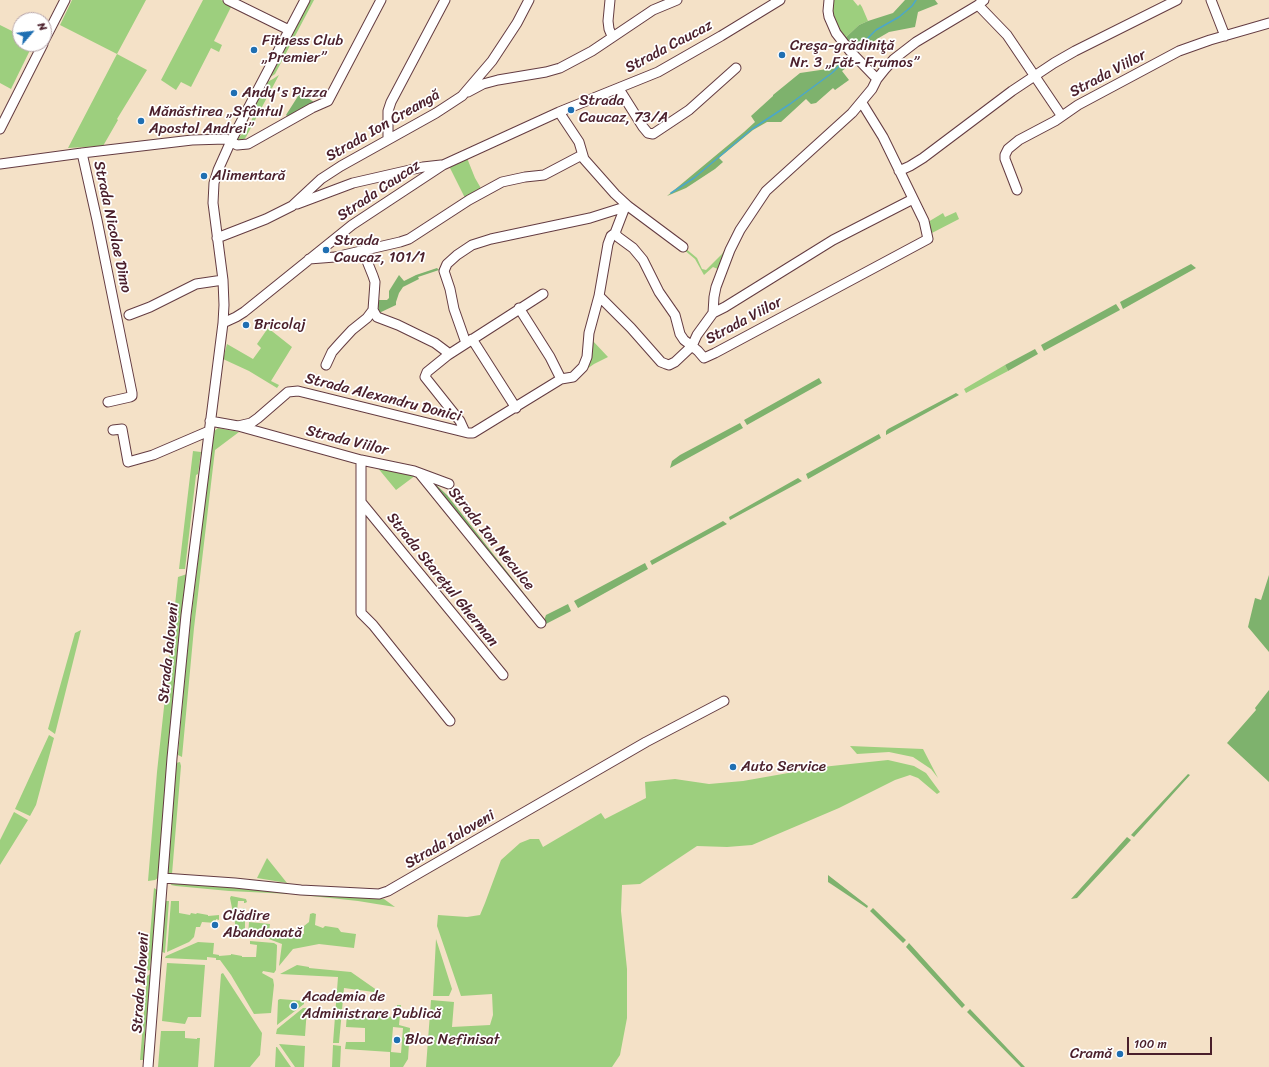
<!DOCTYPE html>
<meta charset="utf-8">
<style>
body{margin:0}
#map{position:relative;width:1269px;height:1067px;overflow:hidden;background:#f4e1c7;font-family:Sriracha,sans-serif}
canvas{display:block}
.north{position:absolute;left:12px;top:12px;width:40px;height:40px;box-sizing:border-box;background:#fff;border:1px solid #b7a5aa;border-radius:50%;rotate:62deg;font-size:11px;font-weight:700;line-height:16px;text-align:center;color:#4a1f2b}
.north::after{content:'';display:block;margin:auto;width:14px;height:18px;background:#1f6fb2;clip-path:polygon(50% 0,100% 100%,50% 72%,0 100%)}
.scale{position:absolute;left:1127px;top:1037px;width:85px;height:18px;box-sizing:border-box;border:2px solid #4a1f2b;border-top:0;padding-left:5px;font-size:12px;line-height:14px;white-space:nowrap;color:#4a1f2b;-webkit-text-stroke:3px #fff;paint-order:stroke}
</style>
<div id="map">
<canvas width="1269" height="1067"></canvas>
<div class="north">N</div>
<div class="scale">100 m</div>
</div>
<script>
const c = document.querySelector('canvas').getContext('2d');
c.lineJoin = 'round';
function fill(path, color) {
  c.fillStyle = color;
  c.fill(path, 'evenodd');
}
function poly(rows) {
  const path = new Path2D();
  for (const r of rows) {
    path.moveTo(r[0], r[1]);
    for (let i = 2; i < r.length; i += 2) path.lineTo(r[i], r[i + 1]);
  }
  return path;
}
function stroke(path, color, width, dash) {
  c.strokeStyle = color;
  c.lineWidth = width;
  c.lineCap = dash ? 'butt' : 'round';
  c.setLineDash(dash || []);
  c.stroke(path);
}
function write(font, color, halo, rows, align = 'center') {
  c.font = font + ' Sriracha,sans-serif';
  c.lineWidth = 3.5;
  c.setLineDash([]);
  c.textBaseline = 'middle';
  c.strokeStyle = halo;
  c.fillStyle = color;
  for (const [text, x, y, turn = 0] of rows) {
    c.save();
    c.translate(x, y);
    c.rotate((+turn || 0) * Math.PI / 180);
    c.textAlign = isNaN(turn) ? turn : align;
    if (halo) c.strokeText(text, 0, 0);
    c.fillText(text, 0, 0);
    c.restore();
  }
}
const green = poly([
 [72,0,146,0,117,54,147,70,117,119,118,120,103,146,68,148,117,54,60,25],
 [203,0,221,0,232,5,214,41,222,45,219,52,211,48,191,87,181,82,176,90,161,80],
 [309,0,314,0,275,74,269,78],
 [831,0,853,0,858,6,860,4,862,7,868,21,859,25,844,39,833,18],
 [0,25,20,35,20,44,33,44,11,89,0,83],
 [279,75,246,137,241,143,236,142,238,138,247,129,253,117,253,108,267,82,273,79],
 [467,158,475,178,482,190,466,200,449,166],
 [956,212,959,219,930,234,928,222,943,213,945,217],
 [737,231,720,270,713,267,704,275,695,259,683,249,685,248,697,258,702,269,706,270,722,254],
 [268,328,292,347,271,381,279,385,277,388,249,371,223,359,227,344,253,359,261,348,257,344],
 [592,340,608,357,594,364,584,371],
 [1005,365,1008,371,966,393,964,389],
 [218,428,239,432,215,450,194,628,182,757,178,755,187,653,213,432],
 [193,451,201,452,198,474,196,475,185,569,179,569],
 [377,467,416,475,396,490],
 [187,574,159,877,155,880,148,881,157,772,178,577],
 [81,630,55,734,48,729,75,633],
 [49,735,54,738,36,805,30,816,15,809],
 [850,746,923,749,938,778,931,769,913,757,889,752,857,754],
 [888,760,914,766,926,773,940,792,937,794,918,778,910,775,895,780,839,808,752,845,727,847,697,846,640,884,622,885,621,911,627,969,627,1018,620,1055,612,1067,426,1067,431,1000,454,1002,452,1027,490,1025,493,1015,492,994,461,996,437,926,438,915,467,917,480,915,485,903,501,860,520,843,530,839,539,839,543,847,601,813,605,819,646,798,645,782,675,779,709,784,743,781,822,767],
 [180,762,181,766,172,874,170,876,168,876,166,872,176,763],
 [14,812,28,820,0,865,0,840],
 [267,858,287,883,257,878],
 [172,882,298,891,291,894,229,891,176,886,171,885],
 [154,888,159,891,153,954,151,958,150,970,147,971],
 [303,894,384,899,395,907,358,901,302,895],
 [231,896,246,899,247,902,245,903,244,903,244,901,238,901,237,912,243,912,243,908,245,908,245,935,241,938,234,936,235,923,230,898],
 [164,901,169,901,165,953,162,952],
 [171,901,179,901,179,913,190,915,191,913,196,914,197,913,208,915,208,916,219,915,219,920,216,919,216,923,202,922,200,927,196,927,194,937,189,942,167,952],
 [313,913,316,914,315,925,323,928,325,926,338,928,341,932,356,934,354,948,319,944,293,949,279,966,282,944,266,938,250,938,248,936,249,922,270,924,269,932,304,934,304,926,309,922,310,914],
 [436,939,452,989,449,996,433,996],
 [250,941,274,943,277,945,277,947,276,970,274,973,263,971,262,973,273,979,274,985,271,1013,254,1014,231,975,220,960,216,960,216,958,207,957,207,960,165,958,166,956,198,942,214,943,213,954,219,955,219,956,231,955,231,954,242,956,242,957,256,957,257,945,250,944],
 [167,963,205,965,201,1017,188,1017,185,1024,162,1021],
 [297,965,309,967,309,968,351,972,381,993,344,988,339,1043,333,1043,338,977,280,974],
 [152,973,148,1023,146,1023,144,1045,146,1045,145,1060,140,1060,147,976],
 [223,973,262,1033,260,1055,250,1067,214,1067,221,974],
 [280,999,304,1001,304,1004,277,1025,278,1000],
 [397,1005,401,1005,399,1025,410,1028,408,1059,403,1067,390,1067,390,1052,345,1049,346,1042,365,1042,365,1028,346,1027,347,1013,369,1015,369,1013,374,1013,374,1015,394,1017,394,1008,397,1008],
 [393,1027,403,1028,401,1053,391,1052],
 [303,1008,307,1008,305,1036,276,1034,277,1029],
 [161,1031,185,1031,185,1038,197,1039,197,1038,200,1038,198,1067,158,1067],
 [279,1044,305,1046,304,1067,295,1067],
 [333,1045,341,1046,340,1067,332,1067],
 [276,1047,277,1047,291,1067,275,1067]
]);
const forest = poly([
 [905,0,935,0,938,4,918,12,915,27,889,32,877,39,856,54,844,39,859,25,868,21,893,13],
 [847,55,850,59,846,68,842,71,849,80,835,90,833,88,816,103,811,104,806,99,781,122,767,122,753,130,719,158,723,162,715,169,686,188,667,196,744,132,755,122,751,116,773,96,773,95,800,73,834,68],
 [300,93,314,102,289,118,286,115],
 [1191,264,1196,268,1123,309,1120,302],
 [437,268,439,270,418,277,419,279,403,287,399,293,396,302,396,305,379,313,377,300,387,300,389,298,389,291,399,275,404,281,416,275],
 [1116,304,1120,310,1044,351,1041,345],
 [1035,349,1038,354,1008,371,1005,365],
 [819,378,822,383,747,425,744,420],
 [956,393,959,395,886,435,886,431,888,429],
 [740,423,743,428,670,468,672,461,680,455],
 [879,434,881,438,808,479,806,474],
 [425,478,431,480,447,495,537,610,540,617],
 [798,478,802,481,730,520,729,517],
 [723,521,727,524,652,565,650,561],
 [645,563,648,569,578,608,574,601],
 [1269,575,1269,652,1248,627,1255,598,1261,600],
 [568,604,571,611,542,626,546,615],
 [1269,690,1269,782,1227,743,1256,710,1255,708],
 [1188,774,1190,775,1134,837,1131,835],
 [1127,837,1131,840,1077,898,1071,899],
 [828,875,868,906,867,908,828,882],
 [873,908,906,940,903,943,870,911],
 [909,943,965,1005,962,1008,906,947],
 [970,1009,1025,1067,1021,1067,967,1012]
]);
const stream = poly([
 [855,51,876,30,899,17,912,6,916,0],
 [671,193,694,178,752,129,790,104,832,73,850,55]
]);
const minor = poly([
 [228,0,289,30],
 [610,0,608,21,609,29,612,36],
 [829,0,828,11,829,17,836,33,850,51,877,79],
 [1211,0,1225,36],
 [978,5,1007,35,1061,115],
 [44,41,65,0],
 [619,89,643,127,648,133,653,134,689,110,736,68],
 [468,92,483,84,498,80,546,72,560,68,592,51,653,10,677,0],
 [862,103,883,137,924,221,928,239,715,353,704,358,698,351,692,346,697,335,713,313,725,307,833,240,913,199],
 [559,112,579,142,584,159,615,194,628,206,683,247],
 [0,129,43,44],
 [388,139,388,111,391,102,445,0],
 [82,153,97,220,132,393,132,396,130,397,108,402],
 [0,164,82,153,192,140,226,139,237,145,248,144,312,108,328,101,381,0],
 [899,171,910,166,923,158,1012,91,1054,63,1075,51,1177,0],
 [1017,190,1005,159,1005,155,1008,149,1019,140,1055,121,1078,105,1179,51,1210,40,1269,23],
 [297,204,353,183,423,167,441,165],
 [217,238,266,219,292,206,321,179,341,166,436,113,462,96,492,61,517,23,529,0],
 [363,251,373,276,375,282,373,310,377,317,398,325,435,343,447,352,448,355,427,372,425,377,460,421,465,432],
 [309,259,335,257,400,242,409,239,469,200,502,182,525,177,544,175,582,155],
 [599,296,631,328,661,362,666,364,669,365,675,362,692,346,684,340,680,334,675,315,659,292,643,260,633,248,618,237,615,233],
 [519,308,550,357,561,379],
 [713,313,714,297,716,287,730,250,740,230,766,191,852,113,872,89,877,79,885,69,894,59,916,42,978,5,984,0],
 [129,315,150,307,196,284,223,280],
 [223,323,236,317,244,312,352,225,443,165,559,112,658,72,721,36,780,0],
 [472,339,516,408],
 [466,343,454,309,450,289,444,271,447,264,457,255,472,245,491,239,590,218,628,206],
 [448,355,543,294],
 [326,365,332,352,340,343,352,330,367,318,373,310],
 [210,421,238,426,251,423,258,418,288,392,298,391,468,433,473,433,561,379,573,377,583,367,587,357,589,333,599,296,608,244,611,236,615,233,625,207],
 [238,426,361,460,414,471,449,484],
 [113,430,122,429,128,462,153,455,209,431],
 [361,460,361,613,373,625,450,721],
 [420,474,541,623],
 [361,502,503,675],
 [163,878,235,883,301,890,379,894,388,891,646,742,724,701],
 [148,1067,172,758,186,615,223,323,224,305,223,280,213,203,214,183,218,170,231,141,305,0]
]);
const markers = [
 [254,50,4,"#1f6fb2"],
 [782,55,4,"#1f6fb2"],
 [234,93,4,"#1f6fb2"],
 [571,110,4,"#1f6fb2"],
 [141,121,4,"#1f6fb2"],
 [204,176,4,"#1f6fb2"],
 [326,250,4,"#1f6fb2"],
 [246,325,4,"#1f6fb2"],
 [733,767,4,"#1f6fb2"],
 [215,925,4,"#1f6fb2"],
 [294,1006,4,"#1f6fb2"],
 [397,1040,4,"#1f6fb2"],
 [1120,1054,4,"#1f6fb2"]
];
const poiNames = [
 ["Fitness Club",262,41],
 ["„Premier”",262,58],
 ["Creşa-grădiniţă",790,46],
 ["Nr. 3 „Făt- Frumos”",790,63],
 ["Andy's Pizza",242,93],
 ["Strada",579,101],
 ["Caucaz, 73/A",579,118],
 ["Mănăstirea „Sfântul",149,112],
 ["Apostol Andrei”",149,129],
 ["Alimentară",212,176],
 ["Strada",334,241],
 ["Caucaz, 101/1",334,258],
 ["Bricolaj",254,325],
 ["Auto Service",741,767],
 ["Clădire",223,916],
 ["Abandonată",223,933],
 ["Academia de",302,997],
 ["Administrare Publică",302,1014],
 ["Bloc Nefinisat",405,1040],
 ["Cramă",1112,1054,"right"]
];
const streetNames = [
 ["Strada Caucaz",669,47,-28],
 ["Strada Viilor",1108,74,-28],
 ["Strada Ion Creangă",383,126,-30],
 ["Strada Caucaz",379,191,-34],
 ["Strada Nicolae Dimo",112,227,78],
 ["Strada Viilor",744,321,-28],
 ["Strada Alexandru Donici",383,398,14],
 ["Strada Viilor",347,441,14],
 ["Strada Ion Neculce",491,539,51],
 ["Strada Starețul Gherman",442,580,51],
 ["Strada Ialoveni",169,653,-84],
 ["Strada Ialoveni",450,840,-30],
 ["Strada Ialoveni",141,983,-86]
];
fill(green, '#9dcf7e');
fill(forest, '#7eb26d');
stroke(stream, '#4ca7ca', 1.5);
stroke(minor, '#643c42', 11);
stroke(minor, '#fff', 9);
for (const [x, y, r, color] of markers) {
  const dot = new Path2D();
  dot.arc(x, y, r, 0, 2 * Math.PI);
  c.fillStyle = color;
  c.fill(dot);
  stroke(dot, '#fff', 1.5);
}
write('15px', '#4a1f2b', '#fff', poiNames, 'left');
write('15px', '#4a1f2b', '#fff', streetNames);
</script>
